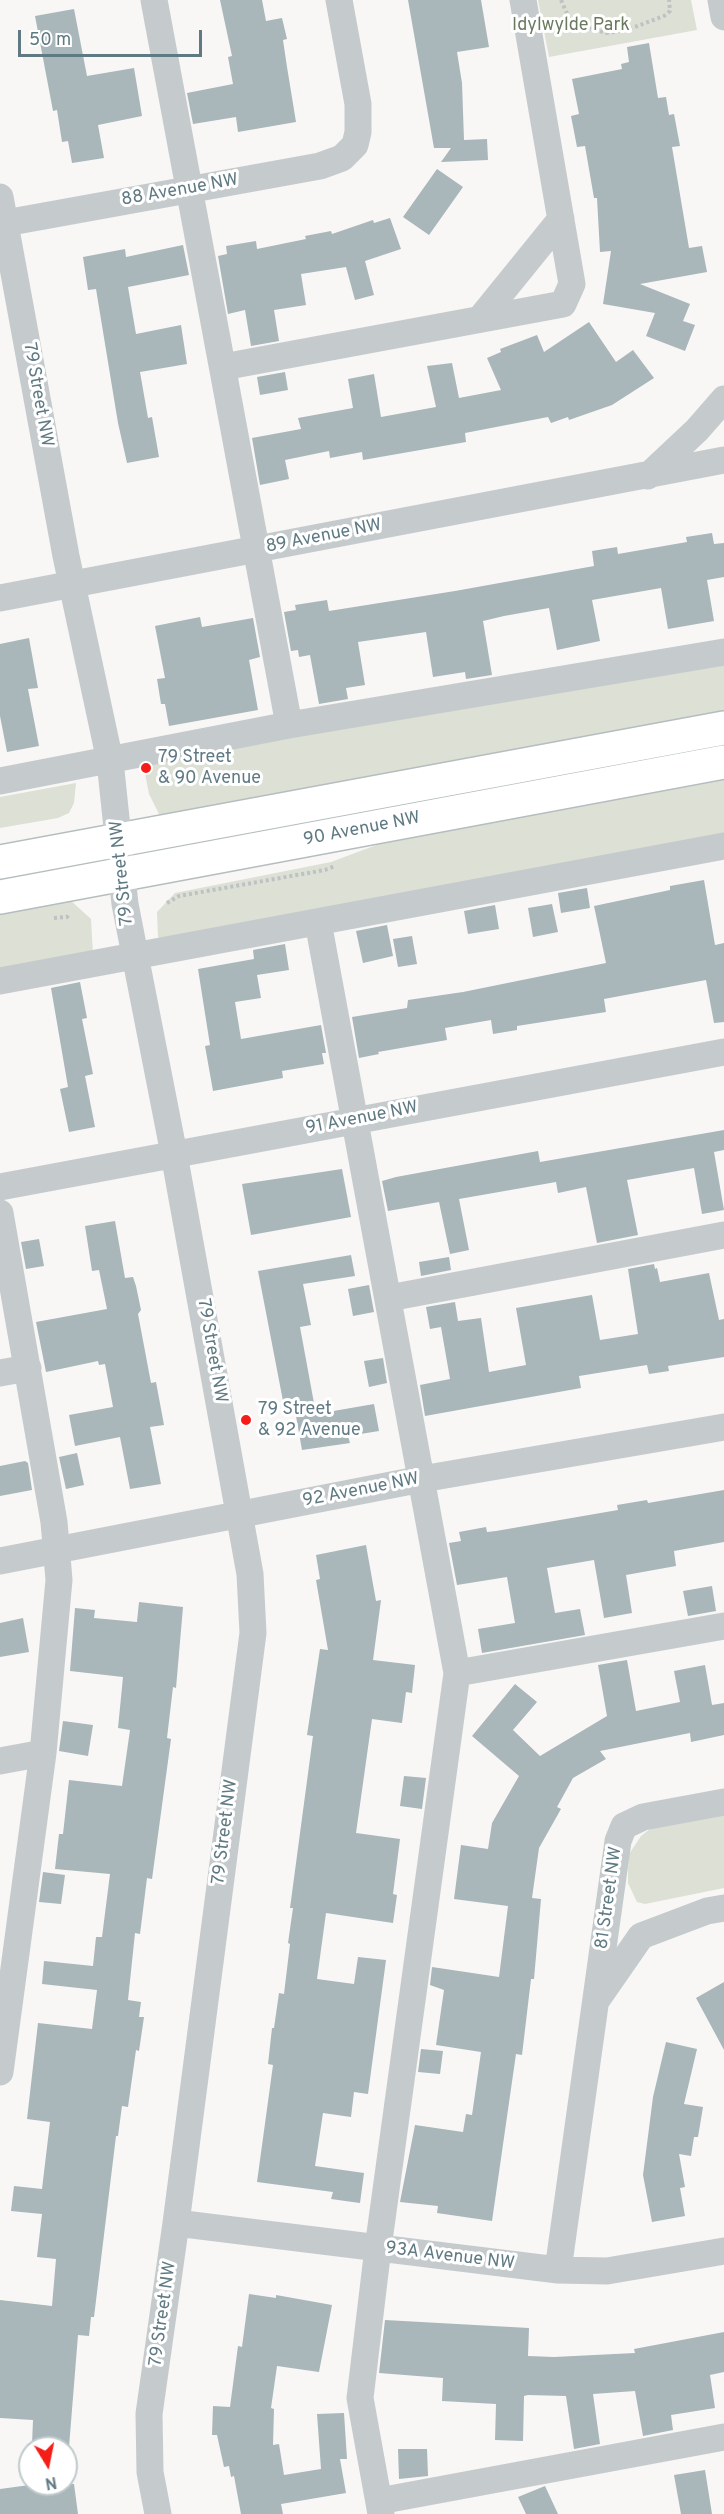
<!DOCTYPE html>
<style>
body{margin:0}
#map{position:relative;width:724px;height:2514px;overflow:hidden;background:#f8f7f5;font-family:Overpass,sans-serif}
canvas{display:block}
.north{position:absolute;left:18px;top:2436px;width:60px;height:60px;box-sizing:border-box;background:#fff;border:2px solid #bfcacd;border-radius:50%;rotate:170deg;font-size:16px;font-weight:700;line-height:24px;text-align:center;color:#607a83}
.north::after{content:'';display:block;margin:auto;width:21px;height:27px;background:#f51d17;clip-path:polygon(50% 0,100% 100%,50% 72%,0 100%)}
.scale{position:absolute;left:18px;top:30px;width:184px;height:27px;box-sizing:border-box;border:3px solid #607a83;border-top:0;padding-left:8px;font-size:18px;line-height:21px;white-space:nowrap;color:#607a83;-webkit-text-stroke:4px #fff;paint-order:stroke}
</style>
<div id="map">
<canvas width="724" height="2514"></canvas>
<div class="north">N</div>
<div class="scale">50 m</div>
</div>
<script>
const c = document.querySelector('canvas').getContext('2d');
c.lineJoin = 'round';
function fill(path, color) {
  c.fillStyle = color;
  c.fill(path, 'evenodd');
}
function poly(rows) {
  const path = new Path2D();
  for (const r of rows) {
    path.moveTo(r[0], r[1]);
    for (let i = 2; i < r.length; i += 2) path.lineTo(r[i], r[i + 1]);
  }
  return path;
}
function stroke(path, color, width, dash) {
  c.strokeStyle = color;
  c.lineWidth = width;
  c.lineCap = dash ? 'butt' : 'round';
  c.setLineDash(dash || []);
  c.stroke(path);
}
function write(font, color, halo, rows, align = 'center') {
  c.font = font + ' Overpass,sans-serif';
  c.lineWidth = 6;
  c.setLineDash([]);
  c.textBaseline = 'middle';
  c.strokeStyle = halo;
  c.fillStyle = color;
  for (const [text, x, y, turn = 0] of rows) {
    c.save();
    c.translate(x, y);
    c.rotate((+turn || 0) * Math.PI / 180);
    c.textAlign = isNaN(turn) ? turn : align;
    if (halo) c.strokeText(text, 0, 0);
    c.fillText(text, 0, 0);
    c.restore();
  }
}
const green = poly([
 [538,0,691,0,697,30,549,57],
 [724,660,724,720,164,824,149,794,143,763],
 [724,776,724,838,165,942,158,937,157,912,175,893,331,862,398,837],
 [76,783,74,803,69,813,58,818,0,828,0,797],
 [70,900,91,919,93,954,0,972,0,914],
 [724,1814,724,1888,645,1904,637,1902,628,1883,628,1869,629,1854,641,1836,650,1829]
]);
const building = poly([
 [220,0,262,0,266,21,282,18,287,39,283,40,287,67,296,122,238,132,236,117,193,124,187,93,233,84,228,57,232,56],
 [408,0,481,0,489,47,457,52,462,83,464,140,487,139,488,160,441,162,451,148,434,148],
 [74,9,87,76,134,68,142,116,98,125,104,158,72,163,68,141,62,142,57,110,53,111,35,16],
 [649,43,658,98,666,97,669,115,674,114,680,146,672,147,689,248,702,246,707,272,640,284,690,304,683,321,695,325,685,351,646,336,655,313,603,304,611,251,600,252,597,198,594,198,585,146,577,147,571,116,579,114,572,79,622,69,621,64,629,62,627,47],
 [437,169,463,187,429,235,403,217],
 [390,218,401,249,365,261,374,295,355,300,346,267,301,274,306,305,274,310,279,341,251,346,245,310,228,314,218,256,227,254,226,246,256,241,257,249,306,239,305,236,331,231,332,234,373,220,374,223],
 [183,245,189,275,128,287,136,334,181,325,187,364,140,372,148,418,152,417,159,457,127,463,118,423,96,289,88,290,83,257,125,249,126,257],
 [589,322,616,362,633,350,654,378,612,405,569,420,568,417,551,423,548,417,465,433,466,442,363,460,362,452,330,458,329,451,285,460,289,479,260,485,252,438,301,429,298,418,353,408,348,379,374,374,381,417,436,407,427,366,452,363,459,398,501,390,487,358,501,352,500,349,537,335,544,352],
 [285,372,288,390,260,395,257,377],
 [712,533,714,544,724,543,724,577,707,580,714,621,668,629,661,588,592,600,600,641,557,650,549,608,504,616,483,621,492,675,466,679,465,672,433,677,426,632,358,642,365,685,346,688,348,699,319,704,310,655,299,657,298,650,291,651,284,612,296,610,295,605,327,600,329,611,455,591,594,566,592,551,617,547,618,554,687,542,686,537],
 [200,617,202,627,253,618,260,657,249,660,258,710,169,726,165,704,161,704,157,679,165,678,155,626],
 [29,638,38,688,28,689,39,746,7,752,0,716,0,644],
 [704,880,715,945,724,943,724,1022,714,1023,706,980,604,999,606,1012,517,1026,517,1030,493,1034,491,1020,445,1028,447,1040,378,1052,379,1054,359,1058,352,1017,407,1008,408,1000,463,992,606,963,594,906,670,890,670,886],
 [587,888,590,908,561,913,558,893],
 [552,904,558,932,533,937,528,908],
 [495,905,499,929,468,934,464,911],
 [387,925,393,956,363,963,356,931],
 [412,936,417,964,398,967,393,939],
 [285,944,289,970,257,975,261,998,235,1002,241,1039,321,1025,326,1053,322,1053,324,1064,282,1071,283,1078,213,1091,205,1046,210,1045,198,969,254,959,253,950],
 [80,982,87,1018,82,1019,93,1074,85,1076,95,1127,69,1132,60,1089,68,1087,51,988],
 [724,1130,724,1150,714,1152,724,1210,702,1214,694,1168,627,1180,638,1235,597,1243,586,1187,558,1193,556,1182,459,1199,469,1250,450,1254,439,1202,388,1211,382,1181,396,1177,538,1151,540,1162],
 [342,1169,351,1217,251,1235,242,1184],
 [115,1221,125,1278,133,1277,136,1286,141,1310,138,1314,151,1383,156,1382,164,1425,150,1427,161,1484,130,1489,120,1437,75,1446,69,1415,113,1407,105,1364,99,1365,98,1361,46,1372,36,1322,107,1309,99,1270,92,1271,85,1226],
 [39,1239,44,1266,26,1269,21,1242],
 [351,1255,355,1276,303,1284,311,1325,300,1327,316,1414,374,1404,379,1431,348,1436,350,1443,302,1450,293,1399,283,1401,258,1271],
 [449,1257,451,1270,421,1276,419,1262],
 [654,1264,655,1269,657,1268,660,1282,709,1273,719,1320,724,1319,724,1357,668,1366,669,1371,649,1374,647,1365,579,1376,581,1388,425,1416,420,1385,450,1379,441,1327,430,1329,426,1307,455,1302,458,1321,481,1318,489,1372,526,1365,516,1308,592,1295,600,1340,638,1334,628,1269],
 [369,1285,374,1312,353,1316,348,1289],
 [383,1358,387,1383,369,1387,364,1361],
 [77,1453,84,1485,66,1489,59,1457],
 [25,1461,28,1463,32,1490,0,1496,0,1466],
 [724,1490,724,1542,674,1551,676,1566,626,1575,632,1613,604,1618,594,1560,547,1568,555,1613,580,1609,585,1635,482,1653,478,1629,515,1623,507,1577,457,1585,449,1543,461,1541,459,1532,486,1527,487,1532,496,1531,618,1510,617,1505,647,1500,648,1503],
 [366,1545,376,1601,381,1600,373,1660,415,1665,412,1693,406,1692,402,1723,372,1719,356,1833,400,1839,393,1894,397,1895,393,1923,326,1913,317,1979,354,1984,358,1957,386,1960,368,2094,354,2092,351,2117,323,2113,315,2166,364,2173,360,2203,331,2199,333,2192,257,2182,273,2065,268,2064,272,2028,274,2028,279,1993,284,1994,290,1944,288,1943,293,1908,290,1908,313,1736,307,1735,320,1649,328,1650,316,1580,320,1579,316,1555],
 [712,1586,716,1611,688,1616,683,1591],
 [139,1602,183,1607,176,1688,173,1687,167,1738,171,1739,152,1879,147,1878,140,1934,135,1933,128,2000,141,2002,139,2017,144,2017,139,2051,136,2050,128,2107,122,2106,118,2136,116,2136,94,2317,91,2317,89,2336,78,2335,69,2447,32,2444,33,2420,0,2418,0,2300,52,2306,56,2259,37,2257,42,2214,11,2211,14,2186,42,2189,50,2122,27,2119,38,2023,92,2029,97,1990,42,1984,44,1961,93,1966,96,1937,102,1937,110,1874,55,1869,59,1834,63,1834,69,1780,122,1786,130,1730,118,1728,123,1677,70,1671,75,1608,95,1610,94,1618,137,1622],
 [23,1618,29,1652,0,1657,0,1623],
 [627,1660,636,1711,680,1702,674,1671,705,1665,712,1705,724,1703,724,1735,691,1742,690,1733,600,1751,606,1759,573,1778,557,1807,561,1809,539,1848,532,1898,541,1899,534,1979,531,1979,522,2055,516,2054,492,2221,437,2213,438,2206,400,2202,415,2125,463,2132,466,2114,472,2115,481,2052,436,2045,444,1990,430,1985,432,1967,499,1977,508,1906,454,1899,461,1845,488,1849,492,1823,519,1776,472,1736,515,1684,537,1702,513,1730,540,1756,607,1716,598,1665],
 [63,1721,93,1725,88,1756,59,1751],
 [404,1776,426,1778,422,1809,400,1806],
 [43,1872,65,1875,61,1904,39,1902],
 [724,1982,724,2050,696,1998],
 [666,2042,697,2049,684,2104,703,2107,698,2137,694,2137,691,2156,679,2154,685,2187,680,2188,685,2216,652,2222,643,2175,653,2097],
 [421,2049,443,2051,440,2074,418,2072],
 [249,2294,276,2298,276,2295,332,2305,319,2372,277,2366,271,2408,274,2409,273,2445,279,2444,284,2475,321,2469,317,2414,344,2413,347,2459,340,2459,346,2493,281,2504,283,2514,241,2514,234,2476,231,2477,229,2466,224,2467,217,2435,212,2435,213,2406,230,2407,238,2346,242,2347],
 [385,2320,529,2328,528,2356,554,2357,635,2353,634,2349,724,2332,724,2372,710,2375,715,2408,671,2415,673,2430,643,2436,635,2391,593,2394,600,2444,574,2449,566,2396,528,2395,524,2396,523,2441,495,2440,496,2404,442,2401,443,2378,379,2373],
 [398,2449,427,2449,428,2476,399,2479],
 [705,2470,712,2514,681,2514,674,2475],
 [37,2484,74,2484,78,2514,0,2514,0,2489],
 [545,2486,558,2514,526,2514,518,2497]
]);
const path = poly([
 [561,0,569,18,576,24,606,33,627,30,664,16,670,11,669,0],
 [167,903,179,896,325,870,335,866],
 [54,918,67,917,69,914]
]);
const minor = poly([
 [154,0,289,725],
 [721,0,724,17],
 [0,197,66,556,110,761,125,904,174,1154,250,1574,253,1633,176,2223,149,2414,150,2472,158,2514],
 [0,224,320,166,342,158,355,145,358,132,358,104,339,0],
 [480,319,561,219],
 [223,367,563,304,572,284,523,0],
 [648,476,697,430,724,399],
 [0,598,724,460],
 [0,781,289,725,724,652],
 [318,922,457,1673,378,2248,360,2398,381,2514],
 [0,981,724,846],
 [0,1187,724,1052],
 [0,1213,54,1522,59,1580,43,1753,0,2072],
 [389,1298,724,1235],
 [0,1373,28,1368],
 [0,1561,422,1479,724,1427],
 [457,1673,724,1626],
 [0,1761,43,1753],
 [598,1998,641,1936,707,1911,724,1908],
 [176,2223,558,2270,607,2271,724,2251],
 [558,2270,618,1841,624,1826,643,1817,724,1802],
 [379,2501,724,2437]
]);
const major = poly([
 [0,862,724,728],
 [0,897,724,762]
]);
const markers = [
 [146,768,6,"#f51d17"],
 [246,1420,6,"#f51d17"]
];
const parkNames = [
 ["Idylwylde Park",571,26]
];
const streetNames = [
 ["88 Avenue NW",180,191,-10],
 ["79 Street NW",37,395,80],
 ["89 Avenue NW",324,537,-11],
 ["90 Avenue NW",362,830,-11],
 ["79 Street NW",123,873,-96],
 ["91 Avenue NW",362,1119,-11],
 ["79 Street NW",211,1351,80],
 ["92 Avenue NW",361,1491,-11],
 ["79 Street NW",226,1832,-83],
 ["81 Street NW",610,1898,-82],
 ["93A Avenue NW",450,2257,7],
 ["79 Street NW",164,2314,-82]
];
const poiNames = [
 ["79 Street",158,758],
 ["& 90 Avenue",158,779],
 ["79 Street",258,1410],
 ["& 92 Avenue",258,1431]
];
fill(green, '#dce0d5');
fill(building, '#a9b6ba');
stroke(major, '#b5bdbf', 36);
stroke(path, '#bec2c3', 4, [3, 3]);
stroke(minor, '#c5cbcd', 27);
stroke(major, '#fff', 33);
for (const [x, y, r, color] of markers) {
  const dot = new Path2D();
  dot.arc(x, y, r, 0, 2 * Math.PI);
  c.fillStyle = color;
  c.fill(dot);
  stroke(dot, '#fff', 2);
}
write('18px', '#6a7a5f', '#fff', parkNames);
write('18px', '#607a83', '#fff', streetNames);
write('18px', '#607a83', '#fff', poiNames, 'left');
</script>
